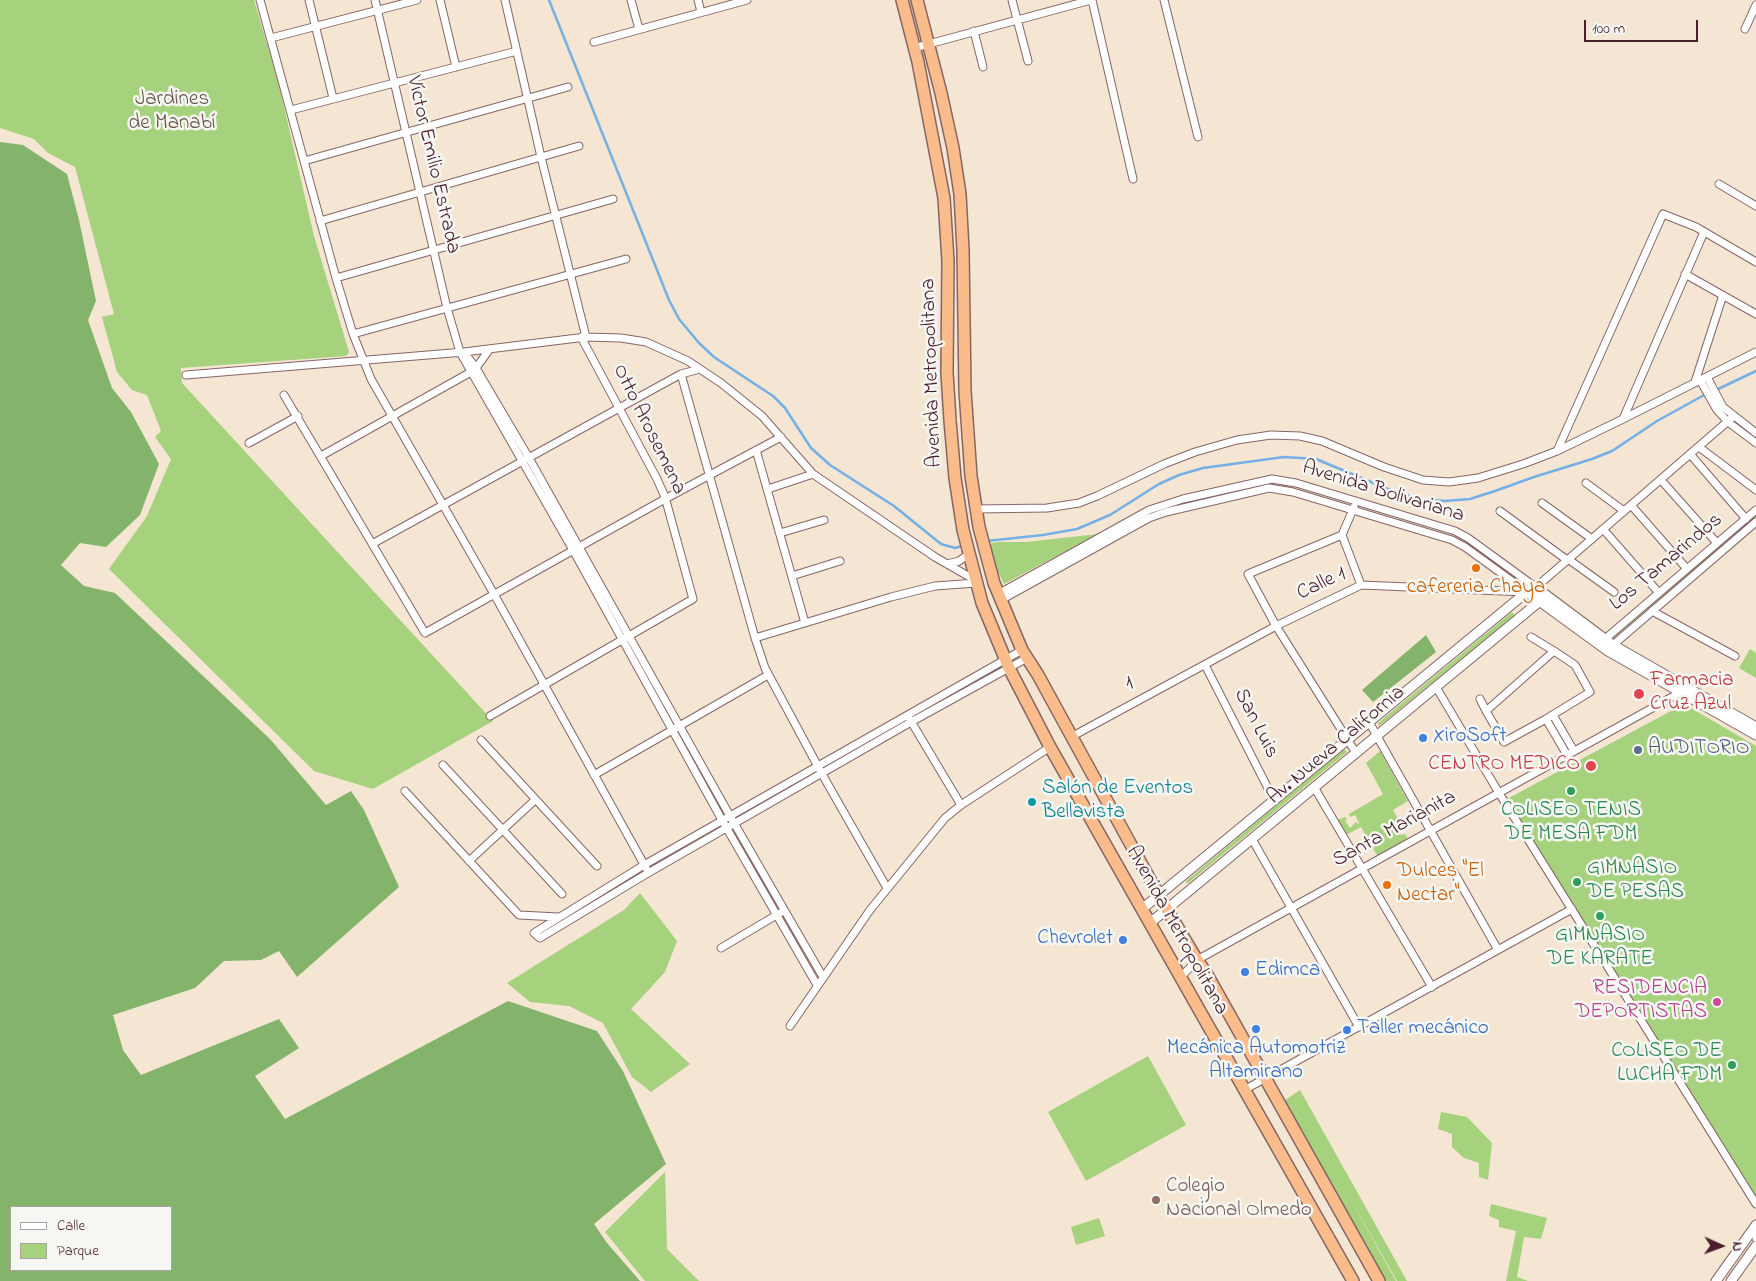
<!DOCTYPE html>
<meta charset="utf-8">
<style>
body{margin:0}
#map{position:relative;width:1756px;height:1281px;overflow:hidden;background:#f4e6d3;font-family:"Indie Flower",sans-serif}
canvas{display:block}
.legend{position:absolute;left:10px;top:1206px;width:162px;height:65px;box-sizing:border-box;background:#f6f6f2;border:1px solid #b1a0a2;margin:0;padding:6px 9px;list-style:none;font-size:15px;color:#4a1f2b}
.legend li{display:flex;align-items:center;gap:10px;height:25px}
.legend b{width:25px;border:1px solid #b1a0a2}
.north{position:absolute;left:1696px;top:1221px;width:50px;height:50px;-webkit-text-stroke:4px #f6f6f2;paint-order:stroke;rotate:92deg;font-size:14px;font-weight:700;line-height:20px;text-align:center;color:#4a1f2b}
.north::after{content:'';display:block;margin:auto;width:18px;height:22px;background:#4a1f2b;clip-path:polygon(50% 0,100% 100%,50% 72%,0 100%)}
.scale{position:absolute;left:1584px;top:20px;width:114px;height:22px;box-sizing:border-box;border:2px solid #4a1f2b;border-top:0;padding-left:6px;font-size:15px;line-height:18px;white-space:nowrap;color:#4a1f2b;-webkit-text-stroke:4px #f6f6f2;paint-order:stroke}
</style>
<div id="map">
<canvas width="1756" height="1281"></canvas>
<ul class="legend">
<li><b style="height:6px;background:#fff"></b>Calle</li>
<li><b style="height:14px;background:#a6d17d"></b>Parque</li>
</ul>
<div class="north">N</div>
<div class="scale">100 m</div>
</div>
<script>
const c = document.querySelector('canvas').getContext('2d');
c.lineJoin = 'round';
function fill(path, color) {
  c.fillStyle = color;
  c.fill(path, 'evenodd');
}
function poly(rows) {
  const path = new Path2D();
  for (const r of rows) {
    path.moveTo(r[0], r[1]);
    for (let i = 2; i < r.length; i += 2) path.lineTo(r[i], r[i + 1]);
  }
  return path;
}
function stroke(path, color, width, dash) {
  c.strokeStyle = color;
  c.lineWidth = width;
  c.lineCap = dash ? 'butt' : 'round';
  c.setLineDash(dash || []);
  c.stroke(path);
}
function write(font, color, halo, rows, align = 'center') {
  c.font = font + ' "Indie Flower",sans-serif';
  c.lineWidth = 5;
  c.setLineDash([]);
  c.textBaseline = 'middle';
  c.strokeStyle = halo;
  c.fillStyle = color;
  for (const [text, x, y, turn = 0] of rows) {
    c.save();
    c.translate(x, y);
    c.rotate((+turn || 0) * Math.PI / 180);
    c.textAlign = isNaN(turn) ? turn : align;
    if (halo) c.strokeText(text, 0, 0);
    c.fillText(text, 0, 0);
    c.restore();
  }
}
const green = poly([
 [0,0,254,0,278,81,314,236,349,352,346,356,181,368,182,383,493,721,373,789,314,771,109,569,147,516,171,459,155,437,161,431,147,395,132,390,117,372,102,317,114,314,75,167,48,153,34,139,0,128],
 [1756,515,1756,518,1614,638,1613,637],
 [1098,534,1004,584,993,562,989,544,997,542,1026,542],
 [1512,612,1515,615,1379,726,1378,723],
 [1750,649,1756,653,1756,678,1739,668],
 [1684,704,1756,746,1756,1201,1507,799],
 [1344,749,1347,752,1187,884,1186,881],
 [1380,751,1408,801,1393,810,1398,819,1396,822,1401,835,1405,834,1409,840,1378,857,1361,827,1346,835,1337,820,1345,817,1347,819,1345,821,1350,828,1356,822,1358,824,1359,823,1355,815,1350,817,1349,814,1383,794,1366,763],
 [640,893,677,941,665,972,631,1009,690,1064,651,1092,632,1077,603,1023,569,1006,530,1002,507,983,624,910],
 [1148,1056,1186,1125,1086,1181,1048,1112],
 [1300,1090,1407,1281,1397,1281,1345,1189,1396,1281,1386,1281,1284,1101],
 [1441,1112,1467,1117,1492,1143,1488,1180,1479,1177,1479,1163,1464,1158,1452,1147,1452,1134,1438,1129],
 [665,1172,667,1249,699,1281,645,1281,605,1232],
 [1491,1204,1547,1218,1541,1239,1524,1237,1517,1277,1528,1281,1506,1281,1516,1231,1499,1227,1499,1220,1489,1216],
 [1099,1218,1105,1236,1076,1245,1071,1227]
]);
const forest = poly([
 [0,142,23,145,67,174,79,220,96,301,88,320,112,388,131,412,159,464,140,515,106,547,80,543,61,565,84,586,115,593,270,739,326,805,351,791,364,810,399,887,297,977,279,951,261,960,224,961,195,988,113,1015,123,1050,141,1075,279,1019,299,1048,255,1076,285,1119,508,1001,597,1031,623,1071,666,1164,594,1224,607,1243,640,1281,0,1281],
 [171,1207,171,1270,11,1270,11,1207],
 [1426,635,1436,652,1373,702,1362,690]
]);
const stream = poly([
 [549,0,669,300,679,319,699,343,714,357,773,396,785,408,811,448,830,465,894,506,941,544,955,548,962,546],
 [1716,390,1756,371],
 [987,541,1043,535,1077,529,1110,515,1159,484,1179,475,1203,468,1284,457,1316,459,1395,492,1422,499,1445,501,1470,499,1495,491,1534,477,1592,459,1612,451,1657,421,1706,394]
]);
const minor = poly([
 [260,0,336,278,353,334,371,379,494,594,646,868],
 [309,0,333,98],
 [375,0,447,308,460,352,573,550,722,820,817,985],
 [440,0,456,67],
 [505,0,541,157,586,337],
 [631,0,639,29],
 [698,0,701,12],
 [1012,0,1028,61],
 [1092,0,1133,179],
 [1164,0,1198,137],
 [1745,29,1756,5],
 [974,31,983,67],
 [271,38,417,0],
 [594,42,747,0],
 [914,48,1091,0],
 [291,110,517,51],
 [304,161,568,87],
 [1719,184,1756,206],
 [320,221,579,146],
 [1685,274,1756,314],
 [336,278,613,199],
 [353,334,626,259],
 [466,355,476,368,529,458,730,816,823,977],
 [681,374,755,638,765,668,822,774,887,888],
 [186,375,464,352,586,337,621,338,646,342,688,361,721,383,762,416,813,474,935,557,975,580],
 [1707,377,1723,407,1756,433],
 [1700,380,1717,410,1728,422,1756,443],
 [1695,382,1723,295],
 [284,395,425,633,665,499,781,437],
 [1623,419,1704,232],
 [249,443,298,416],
 [1699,447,1756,490],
 [756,450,805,623],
 [1557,451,1663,214,1696,227,1756,262],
 [1690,454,1746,519],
 [321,456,471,372,476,368,489,350],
 [1661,480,1717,543],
 [1586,483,1624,511],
 [768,489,813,474],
 [1542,503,1592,539],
 [1631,505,1687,569],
 [1354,507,1342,535,1248,574,1276,626,1356,753],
 [976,509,1047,508,1079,503,1097,496,1164,464,1195,452,1237,440,1271,435,1300,436,1322,441,1384,467,1423,480,1449,482,1478,478,1523,464,1557,451,1623,419,1756,352],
 [1500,511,1567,560],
 [1603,529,1659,593],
 [780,533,824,520],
 [1342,535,1361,585],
 [372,544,681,374,700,369],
 [1568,559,1614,592],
 [947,564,959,561,969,554],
 [792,576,840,561],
 [1535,588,1734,416],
 [998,594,1149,510,1183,499,1272,479,1296,483,1455,531,1468,538,1534,586],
 [1001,600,1149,518,1166,512,1269,488,1293,492,1452,540,1465,547,1527,592],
 [1652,611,1735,656],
 [1531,637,1554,651],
 [755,638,891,597,935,586,976,583],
 [1606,642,1605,639,1756,510],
 [1609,645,1613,645,1756,522],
 [1022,650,644,865,534,933,540,938,648,873,911,722,1027,658],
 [1554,651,1575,665,1590,692,1546,719,1504,742,1486,711,1554,651],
 [1205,665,1274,800],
 [1436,687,1499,793,1756,1204],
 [1480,699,1486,711],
 [1553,715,1574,751],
 [490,716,693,599,665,497,657,479,581,337],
 [909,718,961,805],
 [1546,719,1567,755],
 [1369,722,1498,950],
 [1071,737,1276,626,1361,585,1526,592],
 [481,740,597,866],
 [443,765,562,894],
 [594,775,768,675],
 [1314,787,1432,987],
 [405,791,519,915,558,917],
 [1252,839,1359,1027],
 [469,861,535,800],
 [721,948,780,913],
 [1180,978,1197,960,1683,691],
 [790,1026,870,910,945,818,961,805,1050,747],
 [1244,1090,1572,909],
 [1756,1229,1756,1238]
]);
const tertiary = poly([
 [1527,592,1608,651,1756,735],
 [1142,909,1534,586,1613,645,1756,727],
 [1150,923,1546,596],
 [1716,1281,1756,1225],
 [1731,1281,1756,1246]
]);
const trunk = poly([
 [902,0,918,62,944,198,948,261,947,373,950,420,955,478,963,530,982,603,1009,668,1050,747,1353,1281],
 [917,0,941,93,953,148,960,194,963,250,965,391,971,476,979,527,994,583,1022,650,1038,675,1159,896,1197,960,1205,971,1379,1281]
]);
const markers = [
 [1476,568,5,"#e8710a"],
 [1639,694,6,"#e0444e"],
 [1423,738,5,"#3f7fe0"],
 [1638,750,5,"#5c6f8a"],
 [1591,766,6,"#e0444e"],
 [1571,791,5,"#2e9e5b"],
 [1032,802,5,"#0f9aa8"],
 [1577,882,5,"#2e9e5b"],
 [1387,885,5,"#e8710a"],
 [1600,916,5,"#2e9e5b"],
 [1123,940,5,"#3f7fe0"],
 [1245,972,5,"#3f7fe0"],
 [1717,1002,5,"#d1479c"],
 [1256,1029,5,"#3f7fe0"],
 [1347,1030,5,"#3f7fe0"],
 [1732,1065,5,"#2e9e5b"],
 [1156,1200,5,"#8d6e63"]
];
const parkNames = [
 ["Jardines",172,101],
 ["de Manabí",172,125]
];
const streetNames = [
 ["Víctor Emilio Estrada",432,165,77],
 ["Avenida Metropolitana",933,373,-92],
 ["Otto Arosemena",648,430,64],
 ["Avenida Bolivariana",1383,493,17],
 ["Los Tamarindos",1667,563,-40],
 ["Calle 1",1322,585,-25],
 ["1",1130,685,-28],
 ["San Luis",1255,724,63],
 ["Av. Nueva California",1337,746,-40],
 ["Santa Marianita",1395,830,-29],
 ["Avenida Metropolitana",1176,931,61]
];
const foodNames = [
 ["cafereria Chaya",1476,589],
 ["Dulces \"El",1397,873,"left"],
 ["Nectar\"",1397,897,"left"]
];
const healthNames = [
 ["Farmacia",1650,682],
 ["Cruz Azul",1650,706],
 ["CENTRO MEDICO",1580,766,"right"]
];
const shopNames = [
 ["XiroSoft",1433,738],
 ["Chevrolet",1113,940,"right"],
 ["Edimca",1255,972],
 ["Taller mecánico",1357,1030],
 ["Mecánica Automotriz",1256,1050,"center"],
 ["Altamirano",1256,1074,"center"]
];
const serviceNames = [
 ["AUDITORIO",1648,750]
];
const cultureNames = [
 ["Salón de Eventos",1042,790],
 ["Bellavista",1042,814]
];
const leisureNames = [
 ["COLISEO TENIS",1571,812],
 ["DE MESA FDM",1571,836],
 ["GIMNASIO",1587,870,"left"],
 ["DE PESAS",1587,894,"left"],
 ["GIMNASIO",1600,937],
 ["DE KARATE",1600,961],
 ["COLISEO DE",1722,1053,"right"],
 ["LUCHA FDM",1722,1077,"right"]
];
const hotelNames = [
 ["RESIDENCIA",1707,990],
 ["DEPORTISTAS",1707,1014]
];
const educationNames = [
 ["Colegio",1166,1188],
 ["Nacional Olmedo",1166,1212]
];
fill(green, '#a6d17d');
fill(forest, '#84b36c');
stroke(stream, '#74afe5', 2.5);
stroke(minor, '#866566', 9);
stroke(tertiary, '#866566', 11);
stroke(trunk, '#866566', 14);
stroke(minor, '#fff', 7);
stroke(tertiary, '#fff', 9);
stroke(trunk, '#f9bc8a', 11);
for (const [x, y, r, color] of markers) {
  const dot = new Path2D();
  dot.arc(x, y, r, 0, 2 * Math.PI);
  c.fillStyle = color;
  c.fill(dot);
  stroke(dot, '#f6f6f2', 2);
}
write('21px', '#665444', '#f6f6f2', parkNames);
write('21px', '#4a1f2b', '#f6f6f2', streetNames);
write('21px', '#c56008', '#f6f6f2', foodNames);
write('21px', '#be3a42', '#f6f6f2', healthNames, 'left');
write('21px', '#366cbe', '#f6f6f2', shopNames, 'left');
write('21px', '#4e5e75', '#f6f6f2', serviceNames, 'left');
write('21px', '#0d838f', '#f6f6f2', cultureNames, 'left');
write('21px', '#27864d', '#f6f6f2', leisureNames);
write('21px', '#b23c85', '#f6f6f2', hotelNames, 'right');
write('21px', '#785e54', '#f6f6f2', educationNames, 'left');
</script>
